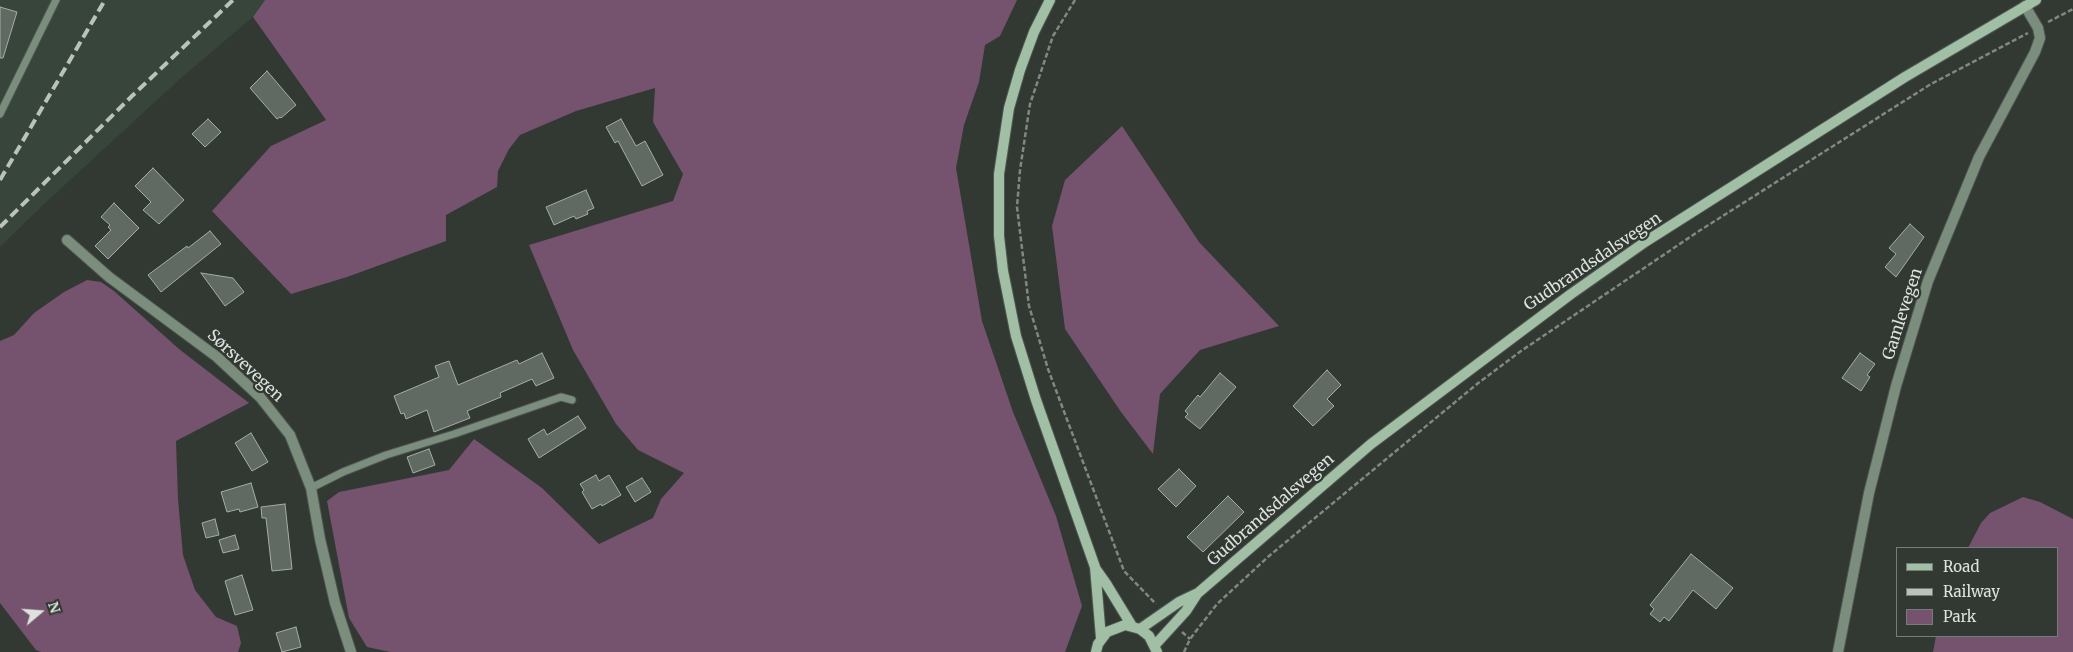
<!DOCTYPE html>
<meta charset="utf-8">
<style>
body{margin:0}
#map{position:relative;width:2073px;height:652px;overflow:hidden;background:#313932;font-family:Merriweather,serif}
canvas{display:block}
.legend{position:absolute;left:1896px;top:547px;width:162px;height:90px;box-sizing:border-box;background:#313932;border:1px solid #757d76;margin:0;padding:6px 9px;list-style:none;font-size:15px;color:#dce2dd}
.legend li{display:flex;align-items:center;gap:10px;height:25px}
.legend b{width:25px;border:1px solid #757d76}
.north{position:absolute;left:15px;top:587px;width:50px;height:50px;-webkit-text-stroke:4px #313932;paint-order:stroke;rotate:72deg;font-size:14px;font-weight:700;line-height:20px;text-align:center;color:#dce2dd}
.north::after{content:'';display:block;margin:auto;width:18px;height:22px;background:#dce2dd;clip-path:polygon(50% 0,100% 100%,50% 72%,0 100%)}
</style>
<div id="map">
<canvas width="2073" height="652"></canvas>
<ul class="legend">
<li><b style="height:6px;background:#a0bfa5"></b>Road</li>
<li><b style="height:6px;background:#bbc1bc"></b>Railway</li>
<li><b style="height:14px;background:#75526d"></b>Park</li>
</ul>
<div class="north">N</div>
</div>
<script>
const c = document.querySelector('canvas').getContext('2d');
c.lineJoin = 'round';
function fill(path, color) {
  c.fillStyle = color;
  c.fill(path, 'evenodd');
}
function poly(rows) {
  const path = new Path2D();
  for (const r of rows) {
    path.moveTo(r[0], r[1]);
    for (let i = 2; i < r.length; i += 2) path.lineTo(r[i], r[i + 1]);
  }
  return path;
}
function stroke(path, color, width, dash) {
  c.strokeStyle = color;
  c.lineWidth = width;
  c.lineCap = dash ? 'butt' : 'round';
  c.setLineDash(dash || []);
  c.stroke(path);
}
function write(font, color, halo, rows, align = 'center') {
  c.font = font + ' Merriweather,serif';
  c.lineWidth = 4.5;
  c.setLineDash([]);
  c.textBaseline = 'middle';
  c.strokeStyle = halo;
  c.fillStyle = color;
  for (const [text, x, y, turn = 0] of rows) {
    c.save();
    c.translate(x, y);
    c.rotate((+turn || 0) * Math.PI / 180);
    c.textAlign = isNaN(turn) ? turn : align;
    if (halo) c.strokeText(text, 0, 0);
    c.fillText(text, 0, 0);
    c.restore();
  }
}
const built = poly([
 [0,0,265,0,253,17,181,78,41,207,0,247]
]);
const green = poly([
 [265,0,1017,0,1000,36,985,45,979,82,964,125,956,168,982,321,1013,412,1056,516,1082,606,1065,652,390,652,367,647,349,618,327,501,339,492,449,470,474,439,542,488,599,544,653,518,661,499,684,473,638,450,616,424,573,350,529,245,673,201,683,174,653,122,655,88,576,111,520,135,509,149,498,171,497,187,446,215,446,241,347,277,291,294,212,211,271,146,326,120,253,17],
 [1122,126,1199,242,1279,326,1200,350,1160,394,1153,454,1121,412,1065,329,1052,226,1065,180],
 [87,280,101,282,114,291,179,349,249,403,176,441,178,499,183,555,195,590,216,617,237,626,241,643,238,652,41,652,36,650,0,603,0,341,14,335,34,313,64,292],
 [2023,497,2040,502,2073,519,2073,652,1933,652,1936,636,2057,636,2057,548,1968,548,1981,523,1990,513]
]);
const building = poly([
 [0,7,17,12,3,58,0,58,0,7],
 [267,71,296,105,281,118,280,117,277,119,250,88,267,71],
 [208,119,221,132,205,147,192,134,208,119],
 [621,119,636,146,645,141,663,175,642,186,618,141,615,143,606,127,621,119],
 [153,168,184,200,159,224,143,210,151,202,135,186,153,168],
 [586,190,594,208,587,211,588,214,576,219,574,216,554,225,546,207,586,190],
 [114,203,139,228,108,259,95,246,111,230,108,227,110,225,101,217,114,203],
 [1910,224,1924,237,1896,277,1885,267,1896,254,1889,248,1910,224],
 [210,231,221,244,161,292,148,275,187,246,188,248,210,231],
 [201,273,233,278,244,292,225,306,201,273],
 [542,353,554,378,536,386,532,379,500,393,501,397,467,411,470,418,434,432,427,410,406,419,404,413,401,414,394,396,439,377,435,366,449,361,458,385,517,360,519,364,542,353],
 [1860,353,1875,364,1867,375,1870,377,1861,391,1842,378,1860,353],
 [1327,370,1341,385,1327,399,1334,406,1313,426,1293,406,1327,370],
 [1220,373,1236,387,1200,429,1185,417,1188,414,1185,411,1198,395,1200,397,1220,373],
 [578,416,586,428,539,458,528,439,544,429,547,435,578,416],
 [251,433,268,462,252,471,235,443,251,433],
 [429,449,435,465,413,473,407,457,429,449],
 [1179,469,1196,486,1176,507,1158,489,1179,469],
 [596,475,599,481,609,475,621,495,602,506,601,504,592,509,582,492,584,490,580,484,596,475],
 [642,478,651,492,635,502,626,487,642,478],
 [251,483,258,507,240,512,239,509,227,512,221,492,251,483],
 [1228,496,1244,512,1203,552,1187,537,1228,496],
 [285,504,292,569,272,571,266,518,262,518,261,507,285,504],
 [215,519,219,535,206,538,202,523,215,519],
 [235,535,239,549,223,553,219,540,235,535],
 [1691,554,1733,588,1716,609,1693,590,1669,621,1664,617,1660,622,1650,614,1654,609,1650,605,1691,554],
 [242,575,253,610,235,615,225,581,242,575],
 [296,627,301,647,282,652,276,633,296,627]
]);
const path = poly([
 [1075,0,1053,36,1030,104,1020,170,1017,207,1029,306,1048,369,1124,571,1156,604],
 [2048,22,2073,9],
 [1182,632,1190,639],
 [1184,652,1190,639,1217,604,1269,556,1477,384,1521,351,1699,231,1931,84,2028,33]
]);
const service = poly([
 [0,114,56,0],
 [311,488,343,472,386,455,454,434,561,397,572,400]
]);
const minor = poly([
 [67,240,109,277,217,357,260,397,290,435,311,488,320,539,335,603,351,652],
 [1838,652,1869,493,1896,386,1928,281,1979,157,2035,52,2040,38,2038,28,2025,6]
]);
const secondary = poly([
 [1050,0,1034,32,1020,70,1009,108,999,174,999,236,1003,271,1016,336,1036,400,1095,567,1101,638],
 [1095,568,1107,585,1132,626],
 [1140,629,1179,602,1198,593,1371,444,1571,294,1645,242,1905,77,2036,0],
 [1155,645,1186,611,1197,594],
 [1096,652,1098,644,1107,632,1125,625,1140,629,1149,636,1157,652]
]);
const rail = poly([
 [0,180,105,0],
 [0,227,131,97,233,0]
]);
const streetNames = [
 ["Gudbrandsdalsvegen",1593,262,-34],
 ["Gamlevegen",1903,314,-72],
 ["Sørsvevegen",245,366,43],
 ["Gudbrandsdalsvegen",1271,510,-41]
];
fill(built, '#37453a');
fill(green, '#75526d');
fill(building, '#616a62');
stroke(building, '#a4aea5', 1);
stroke(service, '#505751', 9);
stroke(minor, '#505751', 12);
stroke(secondary, '#505751', 12);
stroke(path, '#818882', 2.5, [5, 2.5]);
stroke(service, '#7b8e7e', 7);
stroke(minor, '#7b8e7e', 10);
stroke(secondary, '#a0bfa5', 10);
stroke(rail, '#bbc1bc', 4, [10, 5]);
write('16px', '#dce2dd', '#313932', streetNames);
</script>
